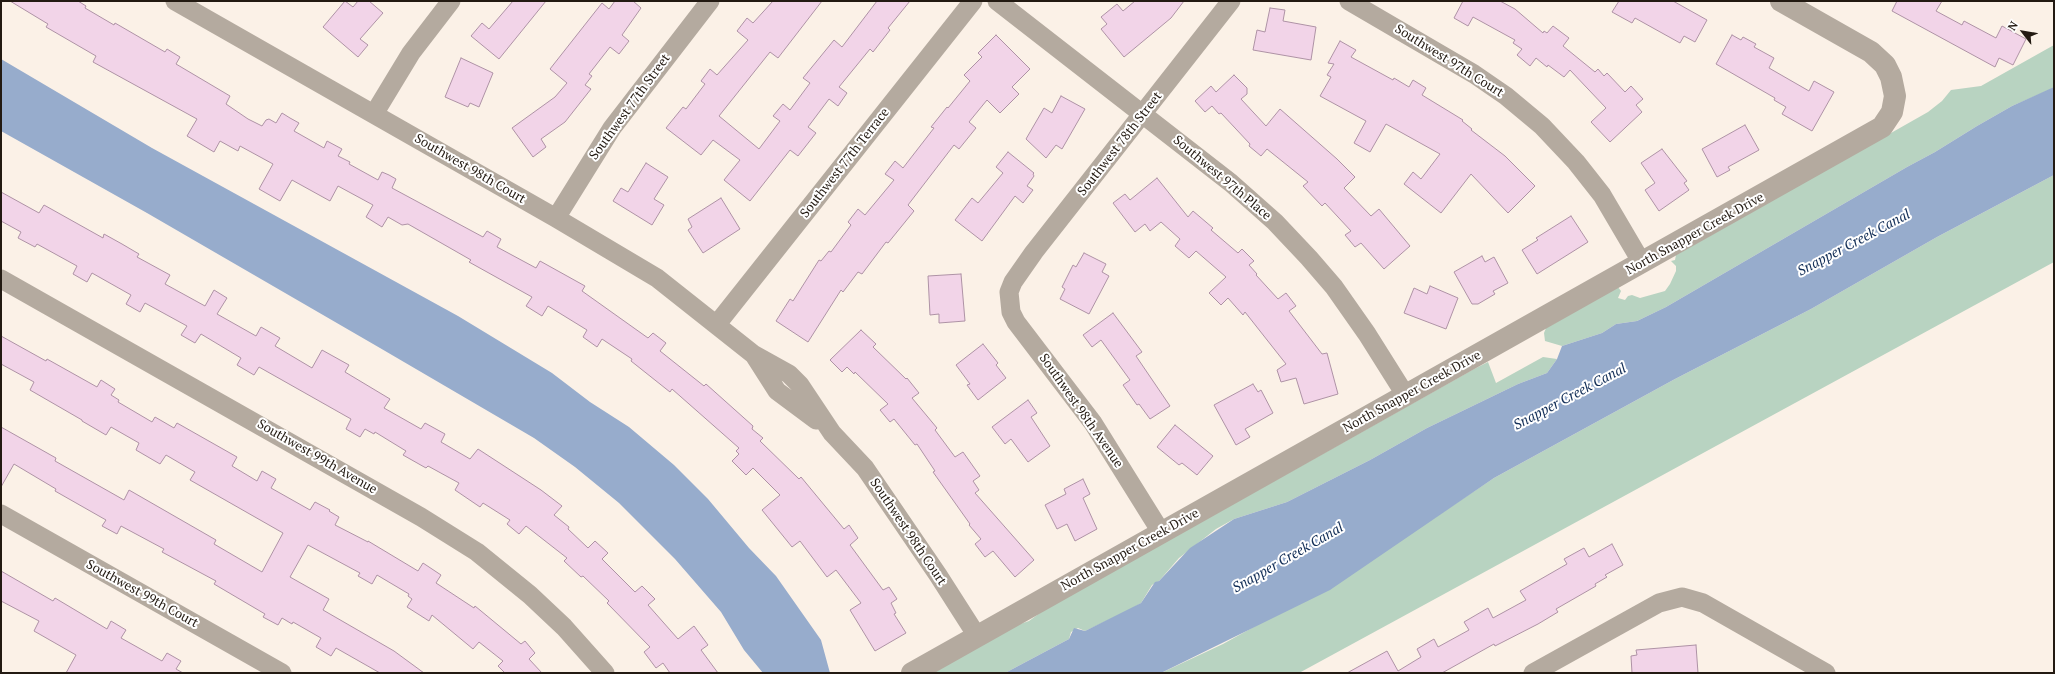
<!DOCTYPE html>
<style>
body{margin:0}
#map{position:relative;width:2055px;height:674px;overflow:hidden;background:#fbf1e7;font-family:"PT Serif",serif}
canvas{display:block}
.frame{position:absolute;inset:0;border:2px solid #231a12;pointer-events:none}
.north{position:absolute;left:2003px;top:12px;width:40px;height:40px;-webkit-text-stroke:3px #fff;paint-order:stroke;rotate:301deg;font-size:11px;font-weight:700;line-height:16px;text-align:center;color:#231a12}
.north::after{content:'';display:block;margin:auto;width:14px;height:18px;background:#231a12;clip-path:polygon(50% 0,100% 100%,50% 72%,0 100%)}
</style>
<div id="map">
<canvas width="2055" height="674"></canvas>
<div class="frame"></div>
<div class="north">N</div>
</div>
<script>
const c = document.querySelector('canvas').getContext('2d');
c.lineJoin = 'round';
function fill(path, color) {
  c.fillStyle = color;
  c.fill(path, 'evenodd');
}
function poly(rows) {
  const path = new Path2D();
  for (const r of rows) {
    path.moveTo(r[0], r[1]);
    for (let i = 2; i < r.length; i += 2) path.lineTo(r[i], r[i + 1]);
  }
  return path;
}
function stroke(path, color, width, dash) {
  c.strokeStyle = color;
  c.lineWidth = width;
  c.lineCap = dash ? 'butt' : 'round';
  c.setLineDash(dash || []);
  c.stroke(path);
}
function write(font, color, halo, rows, align = 'center') {
  c.font = font + ' "PT Serif",serif';
  c.lineWidth = 4;
  c.setLineDash([]);
  c.textBaseline = 'middle';
  c.strokeStyle = halo;
  c.fillStyle = color;
  for (const [text, x, y, turn = 0] of rows) {
    c.save();
    c.translate(x, y);
    c.rotate((+turn || 0) * Math.PI / 180);
    c.textAlign = isNaN(turn) ? turn : align;
    if (halo) c.strokeText(text, 0, 0);
    c.fillText(text, 0, 0);
    c.restore();
  }
}
const green = poly([
 [2054,45,2054,87,2049,90,2012,106,1977,126,1935,152,1907,167,1666,307,1637,321,1616,324,1602,333,1562,346,1545,341,1544,333,1546,328,1618,287,1621,291,1618,298,1625,300,1628,296,1632,295,1640,298,1665,291,1670,284,1676,271,1676,266,1671,261,1675,260,1676,255,1928,112,1942,101,1951,90,1981,86],
 [2054,175,2054,262,1299,673,1161,673,1223,644,1277,614,1419,528,1494,478,1675,379,1811,309,1937,237],
 [1543,357,1557,359,1547,373,1518,384,1427,428,1370,460,1287,502,1234,519,1216,529,1179,558,1159,581,1152,585,1141,603,1130,610,1085,631,1078,628,1071,632,1069,639,1005,673,931,673,1017,625,1029,621,1044,610,1474,369,1488,362,1496,383]
]);
const water = poly([
 [1,59,152,148,458,316,552,373,590,402,629,427,674,465,708,499,749,548,776,576,821,640,830,673,763,673,744,650,721,612,675,559,619,503,575,467,534,438,380,348,147,213,1,131],
 [2054,87,2054,175,1937,237,1811,309,1675,379,1494,478,1330,590,1161,673,1005,673,1069,639,1074,628,1085,631,1141,603,1155,582,1159,581,1190,548,1234,519,1287,502,1370,460,1427,428,1518,384,1547,373,1557,359,1562,346,1602,333,1616,324,1637,321,1666,307,1907,167,1935,152,1977,126,2012,106]
]);
const building = poly([
 [10,1,78,1,86,6,85,8,114,25,115,23,165,52,167,49,180,57,176,64,230,96,226,104,248,119,262,126,266,120,269,119,276,123,282,113,290,118,299,123,294,131,324,148,327,141,342,149,338,156,350,162,349,164,378,180,382,172,389,175,396,179,392,188,483,237,487,231,501,239,497,247,536,268,540,261,585,286,582,291,648,338,653,333,666,343,660,351,704,386,706,384,753,426,752,429,763,438,760,441,799,479,801,477,844,529,849,525,858,538,850,545,883,590,889,587,897,599,891,603,896,613,894,614,906,633,875,651,850,610,861,603,836,570,827,577,800,541,792,547,762,510,780,495,753,468,746,475,732,461,739,454,736,451,739,448,672,389,670,392,631,361,632,359,602,339,597,347,583,337,587,330,548,306,542,316,526,306,532,297,469,262,471,260,408,224,402,225,388,217,382,227,366,217,373,205,338,186,330,201,292,180,280,201,259,189,273,164,240,146,238,151,220,141,214,152,187,136,197,119,93,62,96,56,46,27,48,24,10,1],
 [345,1,353,7,358,1,369,1,383,13,360,39,368,45,358,57,323,27,345,1],
 [513,1,546,1,499,59,471,36,482,23,489,29,513,1],
 [615,1,633,1,641,8,622,35,629,41,619,54,610,47,589,74,592,76,585,85,591,89,565,122,541,139,546,147,533,157,512,128,555,97,567,83,550,69,602,3,609,9,615,1],
 [773,1,822,1,778,58,770,52,719,116,759,149,780,121,773,116,783,104,790,110,810,83,803,78,834,40,842,47,877,1,910,1,888,28,890,30,873,52,870,49,839,87,847,93,838,106,829,99,808,127,816,133,798,156,790,150,750,201,724,180,740,160,713,140,701,155,666,128,683,107,686,109,705,84,701,81,710,69,717,75,748,40,737,31,747,18,753,23,773,1],
 [1135,1,1184,1,1171,18,1124,57,1101,29,1107,24,1101,17,1117,4,1123,11,1135,1],
 [1463,1,1500,1,1515,9,1543,33,1544,31,1547,33,1553,26,1569,38,1563,46,1595,72,1598,69,1604,76,1607,73,1625,92,1631,86,1643,99,1636,105,1642,112,1610,142,1591,122,1606,108,1570,70,1564,77,1548,65,1547,67,1536,58,1530,66,1517,55,1522,49,1513,43,1515,40,1473,17,1468,26,1454,18,1463,1],
 [1619,1,1673,1,1707,20,1695,42,1684,36,1680,43,1635,18,1632,23,1612,12,1619,1],
 [1897,1,1942,1,1936,11,1962,25,1964,21,1996,38,2002,26,2026,39,2013,65,1999,58,1995,67,1892,11,1897,1],
 [1270,8,1285,10,1283,21,1316,27,1311,60,1253,50,1257,30,1265,32,1270,8],
 [996,35,1030,69,1012,87,1019,94,1000,113,987,100,969,122,976,128,959,149,954,145,908,205,914,211,888,243,886,242,862,274,858,272,843,292,841,290,808,342,776,321,790,299,793,301,819,260,821,261,829,251,831,252,851,225,848,222,858,209,865,215,894,180,885,174,895,161,903,168,934,128,931,127,947,107,948,108,970,81,964,75,982,57,978,53,996,35],
 [1732,35,1741,40,1743,37,1756,44,1754,47,1774,58,1769,68,1809,91,1814,81,1834,92,1812,131,1782,114,1786,107,1774,100,1775,98,1716,64,1732,35],
 [1340,41,1356,50,1351,57,1393,80,1394,78,1409,87,1413,80,1426,88,1422,95,1463,120,1462,121,1472,129,1471,130,1505,156,1535,186,1508,213,1471,174,1441,213,1404,184,1413,172,1421,179,1440,154,1386,124,1370,152,1354,143,1366,121,1320,96,1331,77,1327,75,1334,64,1328,63,1340,41],
 [461,58,493,73,479,107,470,103,468,107,445,97,461,58],
 [1234,75,1247,88,1247,94,1241,99,1266,126,1280,109,1337,159,1355,177,1344,188,1371,216,1379,209,1410,246,1384,269,1361,243,1355,247,1345,235,1351,231,1325,203,1322,206,1303,186,1308,182,1267,149,1261,156,1249,146,1250,144,1221,113,1219,114,1212,106,1205,112,1195,101,1211,86,1216,92,1234,75],
 [1061,96,1085,109,1062,149,1056,145,1046,158,1026,139,1044,108,1052,113,1061,96],
 [1745,125,1759,150,1728,167,1730,170,1717,177,1702,149,1745,125],
 [1662,149,1687,181,1684,183,1689,190,1659,211,1645,190,1655,183,1641,163,1662,149],
 [1008,152,1034,173,1033,174,1034,176,1027,186,1033,190,1023,203,1015,196,982,241,955,220,972,198,978,203,1003,173,996,167,1008,152],
 [646,163,668,177,654,199,664,205,652,225,613,201,621,188,628,192,646,163],
 [1157,178,1188,217,1193,211,1213,228,1211,230,1238,253,1242,249,1254,261,1249,265,1257,274,1256,275,1278,299,1286,293,1296,306,1289,311,1322,354,1327,353,1338,394,1304,404,1296,378,1281,382,1277,370,1286,364,1245,312,1243,315,1228,298,1221,305,1209,293,1226,277,1196,251,1189,258,1175,246,1180,239,1161,222,1150,231,1145,224,1135,232,1113,203,1125,194,1130,200,1157,178],
 [1,192,39,213,44,205,103,238,104,234,122,244,139,254,137,257,170,275,165,284,205,306,214,290,227,298,217,314,256,336,261,327,280,338,275,346,312,368,322,350,349,365,345,372,390,399,384,408,421,429,425,423,445,434,441,442,470,459,478,449,541,490,562,506,554,515,569,527,568,529,588,548,595,541,608,553,602,559,635,592,642,586,655,599,648,605,678,639,694,626,708,645,701,650,718,673,670,673,663,663,656,668,644,652,650,647,607,603,609,601,583,576,581,577,564,561,567,558,526,526,519,534,507,524,510,520,483,503,480,507,455,490,459,483,428,466,426,468,403,455,406,451,375,432,374,434,365,429,360,437,346,429,351,419,259,367,254,375,237,365,241,358,201,334,195,343,181,335,187,326,145,303,140,312,126,304,131,295,92,273,87,282,73,274,77,266,37,244,35,247,18,238,21,232,1,221,1,192],
 [721,198,740,229,703,253,688,230,692,227,688,219,721,198],
 [1571,216,1588,242,1537,274,1522,250,1538,240,1536,238,1571,216],
 [1084,253,1106,264,1102,272,1109,276,1089,314,1060,299,1065,289,1062,287,1073,265,1076,267,1084,253],
 [1482,256,1485,262,1494,257,1508,283,1493,291,1495,294,1478,304,1472,304,1454,272,1482,256],
 [961,274,965,321,939,323,939,314,930,315,928,276,961,274],
 [1430,286,1458,298,1446,329,1404,313,1414,288,1427,294,1430,286],
 [1113,313,1142,352,1136,356,1170,406,1150,419,1139,404,1137,405,1123,385,1130,380,1101,340,1092,347,1083,335,1113,313],
 [861,330,876,344,873,347,906,379,907,378,919,393,912,398,937,428,935,430,955,457,963,452,980,476,973,481,979,490,975,493,1034,560,1015,577,993,551,985,557,975,544,981,539,969,525,970,524,933,472,935,471,917,444,915,445,894,419,890,422,880,410,888,404,855,372,854,374,847,367,842,372,830,360,861,330],
 [1,336,46,361,47,359,97,387,101,380,115,389,111,395,119,400,118,402,152,422,155,417,174,428,177,423,237,457,232,466,257,481,262,471,276,479,271,488,310,510,315,502,330,510,329,511,339,517,335,525,368,542,368,541,418,571,423,563,441,575,436,583,474,608,475,606,521,644,525,641,535,653,529,659,542,673,505,673,498,666,503,661,479,642,473,649,432,615,429,621,407,607,412,599,408,596,409,594,377,575,372,584,358,576,360,573,308,545,290,577,329,599,323,610,394,651,424,673,380,673,336,648,331,656,316,647,321,638,293,622,292,624,282,618,278,625,263,617,265,614,214,584,216,581,162,552,164,549,121,526,117,534,102,526,106,520,55,491,56,489,14,464,1,487,1,427,56,458,55,461,124,500,129,490,216,540,214,544,262,572,283,533,190,480,195,472,166,455,160,464,136,450,139,443,111,427,106,435,82,421,82,420,30,390,34,382,1,364,1,336],
 [983,344,998,363,996,365,1006,378,978,400,967,385,970,384,956,365,983,344],
 [1253,384,1258,392,1261,390,1273,413,1245,429,1250,437,1236,445,1214,405,1253,384],
 [1028,400,1037,413,1031,417,1050,446,1028,462,1011,439,1005,444,992,427,1028,400],
 [1175,425,1213,456,1197,475,1182,463,1179,465,1157,447,1175,425],
 [1083,479,1090,494,1083,498,1097,529,1075,541,1067,524,1057,529,1045,505,1066,494,1064,489,1083,479],
 [1612,544,1623,565,1605,575,1607,577,1595,584,1596,586,1556,609,1558,612,1538,624,1495,646,1494,644,1442,673,1347,673,1387,651,1398,671,1421,657,1417,649,1434,639,1438,647,1469,630,1464,622,1488,608,1493,618,1526,600,1520,591,1567,564,1564,559,1584,548,1589,557,1612,544],
 [1,571,53,601,55,598,107,629,111,621,126,630,121,638,162,661,167,653,181,661,176,669,183,673,66,673,76,655,34,631,39,621,1,601,1,571],
 [1696,645,1698,673,1632,673,1631,656,1637,655,1636,650,1696,645]
]);
const minor = poly([
 [175,1,556,218,657,278,753,354,789,374,800,385,832,433,865,468,938,575,977,636],
 [997,1,1231,183,1275,222,1309,258,1334,287,1367,334,1406,396],
 [1349,1,1474,74,1506,96,1542,126,1576,162,1602,195,1642,263],
 [374,114,411,53,451,1],
 [556,218,612,128,710,1],
 [1,279,421,517,477,552,530,595,564,627,605,673],
 [717,324,973,1],
 [754,355,777,391,816,420],
 [1,514,282,673],
 [1161,532,1093,423,1016,322,1011,312,1009,292,1013,282,1034,252,1231,1],
 [1533,673,1659,603,1682,597,1703,603,1826,673]
]);
const tertiary = poly([
 [912,673,1882,127,1892,112,1895,96,1891,77,1885,65,1871,52,1781,1]
]);
const streetNames = [
 ["Southwest 97th Court",1449,61,32],
 ["Southwest 77th Street",630,107,-54],
 ["Southwest 78th Street",1120,144,-52],
 ["Southwest 77th Terrace",845,163,-52],
 ["Southwest 98th Court",470,169,30],
 ["Southwest 97th Place",1222,178,40],
 ["North Snapper Creek Drive",1695,234,-29],
 ["North Snapper Creek Drive",1412,392,-29],
 ["Southwest 98th Avenue",1081,411,55],
 ["Southwest 99th Avenue",317,457,30],
 ["Southwest 98th Court",908,532,56],
 ["North Snapper Creek Drive",1130,550,-29],
 ["Southwest 99th Court",142,594,29]
];
const waterNames = [
 ["Snapper Creek Canal",1854,243,-28],
 ["Snapper Creek Canal",1570,397,-28],
 ["Snapper Creek Canal",1288,558,-30]
];
fill(green, '#b8d3c1');
fill(water, '#97accc');
fill(building, '#f2d4e8');
stroke(building, '#ae92a5', 1);
stroke(minor, '#b4aa9f', 19);
stroke(tertiary, '#b4aa9f', 22);
write('13px', '#231a12', '#fff', streetNames);
write('italic 14px', '#112d56', '#fff', waterNames);
</script>
